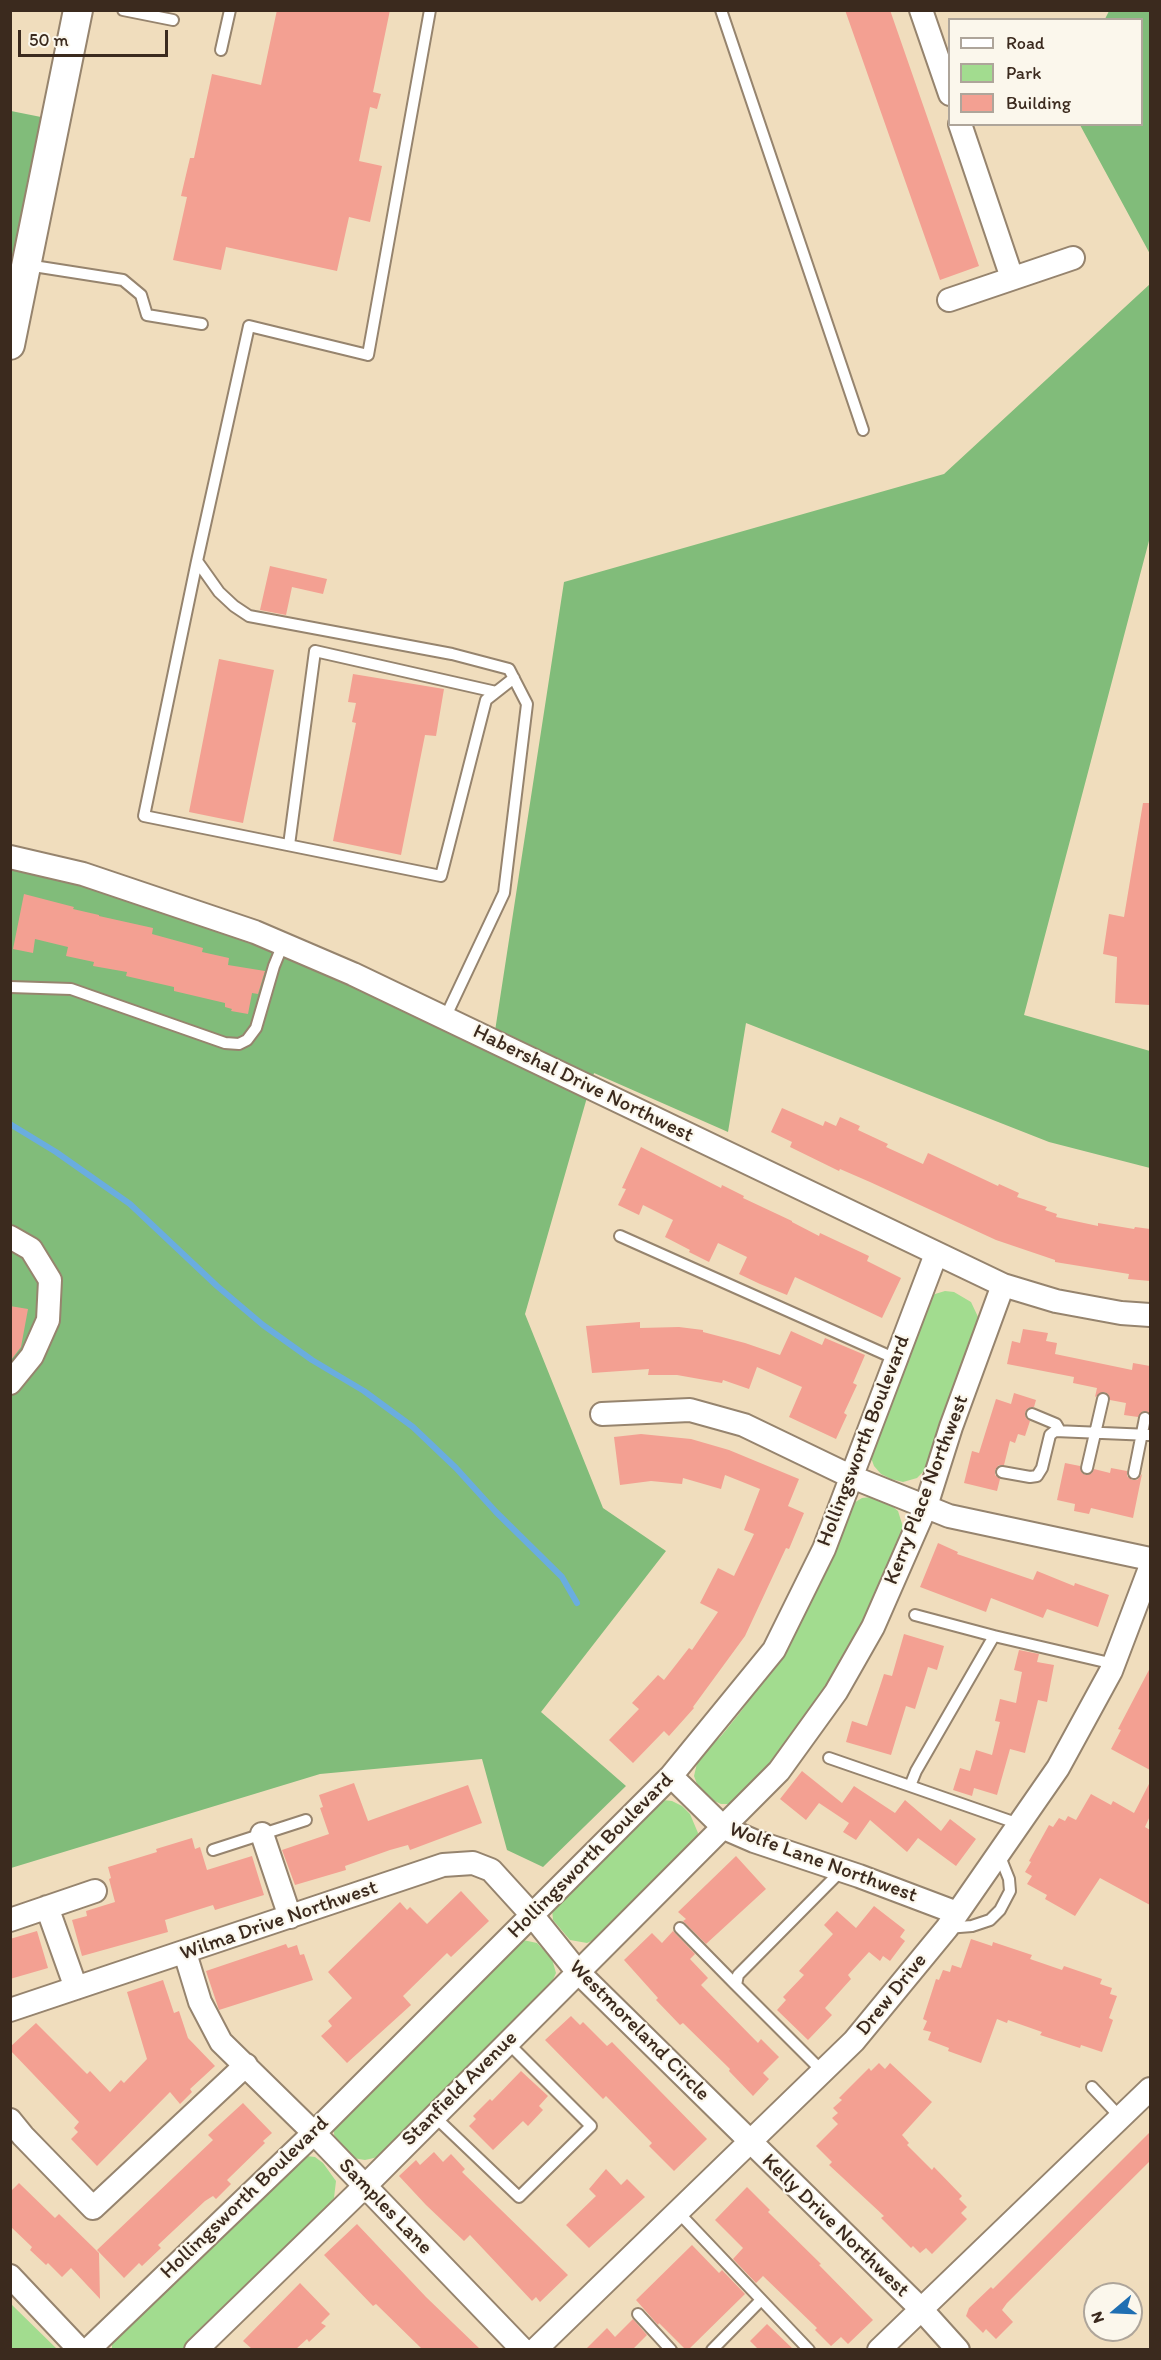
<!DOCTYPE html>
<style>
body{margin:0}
#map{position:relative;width:1161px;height:2360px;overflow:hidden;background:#f0ddbd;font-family:Itim,sans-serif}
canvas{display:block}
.frame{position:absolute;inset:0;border:12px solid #3b2a1e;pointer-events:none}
.legend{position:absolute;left:948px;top:18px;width:195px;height:108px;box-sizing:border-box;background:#fbf7ec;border:2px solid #aea59a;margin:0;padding:8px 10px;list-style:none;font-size:18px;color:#3b2a1e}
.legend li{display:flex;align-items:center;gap:12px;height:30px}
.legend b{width:30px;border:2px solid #aea59a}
.north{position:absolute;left:1083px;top:2282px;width:60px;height:60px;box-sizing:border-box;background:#fbf7ec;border:2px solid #aea59a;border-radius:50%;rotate:251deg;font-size:16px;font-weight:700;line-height:24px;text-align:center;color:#3b2a1e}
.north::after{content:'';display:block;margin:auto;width:21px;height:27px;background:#1f6fb2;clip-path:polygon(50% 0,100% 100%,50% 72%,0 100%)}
.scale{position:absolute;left:18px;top:30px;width:150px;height:27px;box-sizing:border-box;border:3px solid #3b2a1e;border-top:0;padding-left:8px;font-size:18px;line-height:21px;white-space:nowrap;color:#3b2a1e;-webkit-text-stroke:4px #fbf7ec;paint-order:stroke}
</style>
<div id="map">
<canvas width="1161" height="2360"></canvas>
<div class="frame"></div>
<ul class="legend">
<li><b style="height:8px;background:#fff"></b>Road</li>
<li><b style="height:16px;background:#a2dc8f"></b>Park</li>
<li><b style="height:16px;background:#f3a092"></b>Building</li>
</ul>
<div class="north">N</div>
<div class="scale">50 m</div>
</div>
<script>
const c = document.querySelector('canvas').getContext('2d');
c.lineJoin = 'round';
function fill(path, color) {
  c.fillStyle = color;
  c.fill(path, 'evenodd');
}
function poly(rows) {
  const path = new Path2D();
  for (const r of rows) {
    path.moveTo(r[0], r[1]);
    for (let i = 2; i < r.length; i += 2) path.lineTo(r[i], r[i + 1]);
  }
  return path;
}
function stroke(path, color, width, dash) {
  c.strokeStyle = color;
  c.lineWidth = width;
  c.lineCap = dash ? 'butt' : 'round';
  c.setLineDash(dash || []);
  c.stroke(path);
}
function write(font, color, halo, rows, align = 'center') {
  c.font = font + ' Itim,sans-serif';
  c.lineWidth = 4.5;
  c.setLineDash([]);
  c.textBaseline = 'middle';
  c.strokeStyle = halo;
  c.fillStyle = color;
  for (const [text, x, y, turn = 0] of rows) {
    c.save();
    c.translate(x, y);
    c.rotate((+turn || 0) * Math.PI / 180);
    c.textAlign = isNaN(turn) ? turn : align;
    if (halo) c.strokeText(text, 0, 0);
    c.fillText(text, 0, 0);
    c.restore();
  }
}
const green = poly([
 [945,1291,954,1292,971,1302,979,1319,978,1329,925,1470,917,1478,903,1482,891,1479,881,1474,874,1466,870,1455,928,1299,935,1294],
 [871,1497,887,1502,898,1511,903,1527,901,1536,871,1606,828,1683,808,1715,775,1758,738,1799,730,1804,721,1804,712,1800,697,1784,694,1776,698,1759,722,1735,742,1710,776,1662,852,1504,862,1498],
 [663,1800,672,1801,682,1806,690,1814,698,1833,697,1840,598,1938,587,1943,570,1940,553,1920,552,1909,652,1804],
 [523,1940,537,1943,552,1959,556,1973,550,1986,378,2157,365,2160,353,2158,343,2150,335,2140,333,2127],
 [306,2156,315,2157,323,2163,336,2181,334,2198,324,2210,184,2349,112,2350,112,2340],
 [10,2304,11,2304,57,2349,11,2349]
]);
const forest = poly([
 [1109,11,1150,11,1150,254,1080,125,1142,124,1142,20,1105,19],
 [11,111,51,119,11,341],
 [1150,284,1150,537,1024,1015,1150,1051,1150,1168,1049,1142,746,1023,728,1132,594,1073,525,1314,603,1508,666,1551,541,1712,626,1786,543,1867,507,1850,482,1759,320,1774,11,1868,10,864,125,886,495,1031,564,582,944,474]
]);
const stream = poly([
 [10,1124,56,1152,130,1204,217,1286,263,1325,312,1360,364,1391,413,1427,456,1468,496,1512,562,1577,577,1603]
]);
const building = poly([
 [277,10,390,10,373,92,381,94,377,109,370,107,359,161,382,166,370,222,349,217,337,271,226,247,221,270,173,260,187,197,181,196,190,158,194,158,212,74,261,85],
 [845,10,890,10,979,266,940,280],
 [270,566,327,579,323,594,292,587,286,615,260,610],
 [219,659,274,670,243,823,189,812],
 [353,674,444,689,436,736,425,735,401,855,333,841,356,723,352,722,356,703,348,702],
 [1143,803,1150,803,1150,1005,1115,1003,1117,957,1103,954,1109,914,1124,917],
 [24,894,74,907,73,909,99,915,99,916,153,928,152,934,203,948,202,952,229,958,228,965,265,971,258,994,252,993,248,1014,231,1011,232,1009,225,1007,225,1003,174,991,174,987,126,976,127,972,93,966,94,962,66,956,68,947,35,939,33,953,13,949],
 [782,1108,823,1126,825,1121,836,1126,840,1117,860,1126,858,1130,888,1144,886,1147,923,1164,928,1153,998,1186,999,1184,1019,1193,1017,1197,1047,1207,1045,1210,1057,1214,1056,1217,1098,1226,1098,1223,1134,1229,1135,1227,1150,1229,1150,1281,1128,1279,1129,1274,1055,1262,1055,1260,996,1240,870,1182,840,1169,839,1171,790,1147,792,1142,771,1132],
 [641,1147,721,1188,722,1185,744,1196,743,1198,792,1221,792,1222,819,1236,820,1233,869,1256,867,1261,901,1278,882,1318,795,1277,787,1295,760,1284,739,1274,747,1257,718,1243,709,1262,689,1252,690,1250,665,1237,673,1220,643,1205,639,1215,618,1205,626,1189,622,1188],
 [10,1306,28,1309,21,1347,11,1360],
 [640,1322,640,1328,679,1327,703,1330,703,1332,745,1343,780,1355,791,1331,822,1345,825,1338,865,1355,853,1383,857,1385,844,1413,847,1415,836,1439,789,1417,802,1387,757,1367,749,1389,723,1380,722,1383,677,1375,648,1375,649,1369,592,1373,586,1326],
 [1023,1329,1048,1333,1046,1341,1057,1343,1055,1354,1132,1370,1133,1363,1150,1366,1150,1413,1143,1411,1138,1417,1124,1415,1126,1403,1110,1400,1108,1394,1104,1392,1095,1397,1097,1388,1073,1383,1074,1377,1007,1364,1012,1341,1020,1343],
 [1014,1393,1036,1400,1034,1407,1028,1408,1025,1412,1026,1418,1030,1421,1025,1436,1018,1434,1015,1443,1010,1441,1004,1465,999,1465,995,1470,995,1475,1000,1479,997,1491,964,1483,972,1451,979,1453,996,1399,1011,1404],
 [641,1434,691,1439,729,1450,799,1479,788,1506,804,1513,789,1549,786,1548,745,1636,693,1707,694,1708,669,1736,664,1731,633,1763,609,1740,639,1709,632,1703,658,1675,664,1680,689,1648,692,1650,718,1612,700,1603,718,1568,734,1576,754,1534,744,1530,760,1489,725,1475,721,1489,683,1478,682,1484,651,1481,620,1485,614,1437],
 [1065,1463,1080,1466,1082,1473,1086,1475,1092,1473,1094,1469,1110,1473,1111,1468,1127,1471,1127,1476,1132,1480,1137,1480,1142,1474,1133,1518,1091,1508,1089,1514,1074,1511,1075,1504,1057,1500],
 [938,1543,958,1552,957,1554,1033,1580,1037,1571,1074,1586,1075,1583,1109,1595,1098,1627,1047,1609,1043,1618,991,1598,986,1612,920,1587],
 [904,1634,944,1646,937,1670,928,1667,915,1709,906,1706,891,1755,846,1742,852,1721,867,1726,884,1674,892,1676],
 [1019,1650,1039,1654,1037,1662,1054,1665,1047,1702,1038,1700,1025,1753,1010,1749,997,1795,974,1788,972,1796,953,1790,960,1768,970,1771,976,1750,992,1755,1000,1722,995,1721,1000,1699,1016,1703,1022,1672,1014,1670],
 [1150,1668,1150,1770,1111,1749,1121,1730,1118,1729],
 [802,1771,842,1803,854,1786,895,1813,905,1800,941,1831,950,1819,976,1839,956,1866,918,1838,907,1852,870,1820,856,1840,843,1832,849,1823,819,1803,806,1820,780,1799],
 [1150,1782,1150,1816,1145,1827,1150,1830,1150,1905,1100,1878,1075,1916,1045,1899,1047,1895,1027,1884,1032,1876,1025,1872,1031,1862,1029,1861,1049,1825,1053,1827,1059,1818,1065,1821,1068,1816,1076,1820,1091,1794,1111,1805,1113,1801,1134,1813],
 [354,1783,368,1821,468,1785,482,1823,410,1850,408,1845,390,1850,345,1866,346,1870,295,1885,282,1850,329,1834,320,1808,323,1807,319,1795],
 [192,1838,195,1849,200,1847,207,1870,252,1856,264,1895,215,1910,213,1905,165,1920,168,1932,82,1956,72,1920,87,1916,86,1911,115,1902,109,1879,111,1878,108,1867,157,1852,156,1849],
 [736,1856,766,1889,706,1944,683,1921,686,1919,678,1912],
 [461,1891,489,1921,451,1957,447,1953,403,1996,411,2005,347,2063,321,2036,332,2026,328,2021,352,1998,328,1972,400,1902,407,1910,410,1907,427,1924],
 [874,1906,905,1930,900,1937,905,1941,890,1961,883,1956,880,1961,869,1952,848,1975,851,1979,825,2008,832,2015,808,2040,777,2010,786,2000,783,1997,804,1975,799,1971,833,1934,824,1925,837,1911,856,1928],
 [37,1931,48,1968,10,1979,10,1939],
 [673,1931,695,1954,690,1959,708,1978,701,1985,758,2043,761,2039,779,2057,763,2073,769,2079,753,2096,729,2071,730,2069,683,2023,680,2025,656,2000,658,1998,624,1960,652,1933,662,1943],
 [971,1939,992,1946,993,1942,1032,1955,1030,1959,1062,1970,1064,1966,1102,1979,1100,1984,1112,1988,1110,1994,1117,1996,1109,2018,1113,2020,1102,2052,1081,2045,1080,2048,1040,2035,1042,2032,1008,2020,1007,2023,997,2019,981,2063,948,2051,949,2048,928,2040,931,2032,923,2030,927,2021,923,2019,936,1979,939,1980,943,1970,950,1972,952,1965,961,1968],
 [286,1944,288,1948,297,1945,300,1955,304,1954,313,1980,219,2010,206,1971],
 [163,1980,174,2013,179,2011,188,2038,215,2066,190,2089,192,2092,180,2104,170,2092,97,2166,71,2139,78,2132,74,2128,79,2122,10,2050,10,2047,36,2023,87,2074,90,2071,110,2092,121,2080,124,2083,147,2059,127,1992],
 [571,2016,580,2025,583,2022,607,2046,612,2042,707,2139,674,2171,649,2146,652,2143,606,2096,603,2099,545,2040],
 [879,2063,885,2069,890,2063,932,2102,902,2135,909,2143,907,2145,932,2170,934,2167,962,2196,959,2199,967,2207,961,2213,967,2219,932,2254,926,2248,920,2253,913,2246,911,2248,881,2218,884,2216,829,2165,832,2162,816,2146,838,2124,832,2118,838,2113,833,2108,842,2100,839,2098,869,2068,871,2071],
 [521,2071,548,2096,539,2106,543,2110,528,2126,523,2121,493,2150,469,2126,476,2119,473,2116,490,2099,492,2101],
 [243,2103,272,2133,263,2141,265,2143,227,2180,231,2184,216,2199,213,2196,205,2201,158,2245,161,2248,142,2266,139,2263,124,2278,97,2250,213,2140,208,2135],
 [1150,2132,1150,2161,1007,2303,1002,2310,1013,2322,996,2339,986,2329,983,2333,966,2316,969,2308,991,2287,993,2289],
 [434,2152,443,2162,451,2154,465,2169,462,2172,568,2275,540,2302,536,2297,532,2301,470,2235,464,2241,426,2205,399,2176,416,2160,420,2165],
 [606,2169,621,2185,627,2179,645,2197,589,2248,566,2225,596,2196,589,2189],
 [19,2183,55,2218,59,2214,99,2253,100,2299,71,2268,62,2277,48,2263,46,2265,30,2250,32,2247,10,2226,10,2192],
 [747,2187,770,2210,768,2212,821,2264,819,2265,873,2320,848,2344,841,2337,831,2346,815,2330,817,2328,763,2276,756,2283,733,2259,743,2248,715,2220],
 [357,2224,426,2297,480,2349,422,2349,376,2304,373,2306,324,2255],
 [692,2245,719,2273,722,2270,745,2294,689,2349,685,2349,659,2323,658,2325,636,2300],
 [300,2283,330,2314,321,2323,326,2326,309,2342,307,2339,296,2349,252,2349,243,2341],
 [633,2319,647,2335,633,2349,586,2349,607,2328,615,2337],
 [767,2324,793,2349,758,2349,750,2341]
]);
const service = poly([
 [123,10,173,20],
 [430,10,368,355,249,326,197,561,219,592,234,606,249,616,452,654,509,669,527,704,504,893,445,1018],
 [721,10,863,430],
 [221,50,230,10],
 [27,265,123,280,141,295,147,315,202,324],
 [197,561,144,816,441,876,486,700,514,678],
 [289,845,315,651,496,692],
 [10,987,71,989,225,1043,239,1044,247,1040,256,1028,274,966,283,944],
 [620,1236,896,1359],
 [1032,1414,1056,1424,1060,1431],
 [1087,1468,1103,1399],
 [1002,1472,1030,1477,1037,1476,1042,1468,1050,1435,1055,1431,1150,1435],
 [1134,1473,1145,1418],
 [915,1615,994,1636],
 [829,1758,910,1786],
 [1019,1824,910,1786,916,1771,994,1636,1114,1664],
 [213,1850,306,1820],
 [680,1928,736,1985],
 [947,1928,972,1926,990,1920,1000,1910,1010,1891,1009,1879,999,1854],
 [823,2072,736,1985,738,1975,841,1871],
 [1092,2087,1121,2118],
 [434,2116,519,2197,591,2126,507,2042],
 [678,2212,809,2350],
 [638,2314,671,2350],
 [712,2350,761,2300]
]);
const minor = poly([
 [921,10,950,94],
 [960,124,1012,278],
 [949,300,1073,258],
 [10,857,83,874,255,932,353,974,1003,1285,1056,1301,1121,1313,1150,1315],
 [10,1237,31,1249,50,1280,48,1320,32,1356,10,1383],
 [602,1414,690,1410,744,1425,852,1477,949,1516,1150,1559],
 [671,1776,724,1828,754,1841,859,1876,957,1913],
 [262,1834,290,1917],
 [47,1907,76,1988],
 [10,1920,95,1891],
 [185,1953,200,2002,221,2042,314,2133,523,2350],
 [10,2010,443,1865,473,1863,491,1870,532,1915,577,1971,921,2309,958,2350],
 [10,2120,23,2136,93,2208,246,2065],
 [10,2276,80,2350],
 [88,2350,314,2133,671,1776,774,1650,824,1549,936,1254],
 [196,2350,365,2186,779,1771,836,1692,873,1627,926,1506,951,1427,1003,1285],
 [535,2350,854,2041,947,1928,1058,1768,1111,1671,1150,1568],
 [879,2350,1150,2089]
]);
const tertiary = poly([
 [10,345,78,10]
]);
const streetNames = [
 ["Habershal Drive Northwest",583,1084,26],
 ["Hollingsworth Boulevard",864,1441,-69],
 ["Kerry Place Northwest",927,1490,-69],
 ["Hollingsworth Boulevard",591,1856,-45],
 ["Wolfe Lane Northwest",823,1863,20],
 ["Wilma Drive Northwest",279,1921,-19],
 ["Drew Drive",892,1995,-51],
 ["Westmoreland Circle",639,2031,45],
 ["Stanfield Avenue",460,2089,-45],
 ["Hollingsworth Boulevard",245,2198,-44],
 ["Samples Lane",385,2207,46],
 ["Kelly Drive Northwest",835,2226,44]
];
fill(green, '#a2dc8f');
fill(forest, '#81bc7a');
stroke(stream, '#6aaddf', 6);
fill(building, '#f3a092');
stroke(service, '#96846e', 14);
stroke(minor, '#96846e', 26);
stroke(tertiary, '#96846e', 32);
stroke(service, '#fff', 10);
stroke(minor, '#fff', 22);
stroke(tertiary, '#fff', 28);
write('21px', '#3b2a1e', '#fbf7ec', streetNames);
</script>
